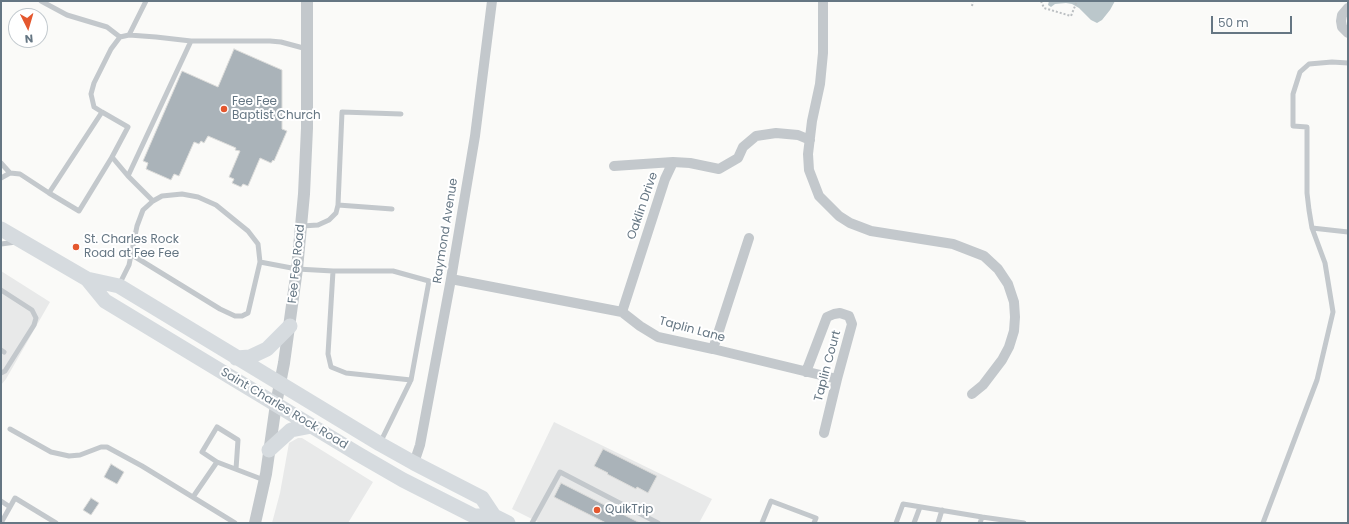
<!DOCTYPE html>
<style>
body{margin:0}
#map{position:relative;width:1349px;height:524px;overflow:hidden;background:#fafaf8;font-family:Poppins,sans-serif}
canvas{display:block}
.frame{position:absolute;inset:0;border:2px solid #657683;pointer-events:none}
.north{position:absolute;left:8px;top:8px;width:40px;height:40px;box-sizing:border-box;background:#fff;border:1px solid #c1c8cd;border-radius:50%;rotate:175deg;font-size:11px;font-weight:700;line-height:16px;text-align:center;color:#657683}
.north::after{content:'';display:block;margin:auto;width:14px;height:18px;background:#e4572e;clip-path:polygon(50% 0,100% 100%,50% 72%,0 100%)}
.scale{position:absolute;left:1211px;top:16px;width:81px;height:18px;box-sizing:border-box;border:2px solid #657683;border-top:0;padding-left:5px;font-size:12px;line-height:14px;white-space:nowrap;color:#657683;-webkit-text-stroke:3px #fff;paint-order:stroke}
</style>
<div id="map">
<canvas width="1349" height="524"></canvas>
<div class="frame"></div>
<div class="north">N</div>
<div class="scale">50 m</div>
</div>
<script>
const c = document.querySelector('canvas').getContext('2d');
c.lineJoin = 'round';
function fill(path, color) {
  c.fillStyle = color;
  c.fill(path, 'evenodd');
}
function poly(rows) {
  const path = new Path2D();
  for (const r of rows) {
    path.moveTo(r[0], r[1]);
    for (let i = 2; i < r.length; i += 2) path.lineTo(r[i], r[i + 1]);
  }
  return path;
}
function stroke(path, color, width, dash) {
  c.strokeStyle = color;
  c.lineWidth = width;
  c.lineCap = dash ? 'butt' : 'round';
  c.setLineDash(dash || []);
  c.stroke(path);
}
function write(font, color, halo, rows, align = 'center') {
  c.font = font + ' Poppins,sans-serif';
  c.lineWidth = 4;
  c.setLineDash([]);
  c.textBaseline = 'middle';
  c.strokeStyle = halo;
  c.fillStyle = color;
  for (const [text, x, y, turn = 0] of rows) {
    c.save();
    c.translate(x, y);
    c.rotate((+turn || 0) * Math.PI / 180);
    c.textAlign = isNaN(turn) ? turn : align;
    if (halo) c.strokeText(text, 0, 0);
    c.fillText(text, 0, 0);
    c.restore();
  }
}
const built = poly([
 [1,271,50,302,6,379,1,385],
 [554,422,712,499,699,523,540,523,512,509],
 [298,438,302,438,373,482,348,523,272,523,280,493,289,443]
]);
const water = poly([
 [1049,1,1115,1,1110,10,1102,20,1097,23,1091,20,1079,8,1072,4,1066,3,1055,4,1051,7,1048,5]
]);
const building = poly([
 [234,49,282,70,282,129,287,131,274,161,273,160,271,163,260,158,248,186,243,184,241,187,232,183,234,179,229,177,240,151,235,150,236,148,208,136,204,143,201,141,199,144,194,142,179,176,174,174,171,180,146,169,148,163,143,161,182,71,218,87,234,49],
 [603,449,657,476,648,493,637,487,636,489,607,474,608,473,594,466,603,449],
 [111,464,124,472,117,484,104,477,111,464],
 [561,483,640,523,606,523,554,497,561,483],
 [91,498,99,503,91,515,83,510,91,498]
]);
const path = poly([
 [1041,1,1044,8,1071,16,1077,1],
 [972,6,973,1]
]);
const service = poly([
 [41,1,67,15,107,27,120,37],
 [129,35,146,1],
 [102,112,128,127,112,157],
 [1,163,10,173],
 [1,178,10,173,20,174,49,193,102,112,94,107,91,94,94,83,111,49,120,37,129,35,156,37,191,41],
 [49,193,79,211,112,157,128,176],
 [153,201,128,176,191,41,270,41,281,42,307,49],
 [338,205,392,209],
 [302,226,318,225,329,220,336,213,338,205,342,112,401,114],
 [1312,228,1348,232],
 [1,244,16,242],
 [132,255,220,309,235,316,242,316,248,313,260,262],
 [333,271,328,354,331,367,346,373,411,380],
 [119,285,129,265,137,226,143,210,153,201,162,196,182,194,198,197,216,205,248,231,258,244,260,262,297,269,333,271,393,271,429,281,411,380,380,443],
 [1,290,32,310,36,318,34,325,5,371,1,373],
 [1,350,4,352],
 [10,429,51,452,69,456,80,455,101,447,107,447,142,466,235,523],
 [217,462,202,452,217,427,238,440,236,469],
 [193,497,217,462,264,480],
 [1,501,10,507],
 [982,517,1024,523],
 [1,523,15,498,56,523],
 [532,523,560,472,658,523],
 [762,523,771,501,816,518,814,523],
 [896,523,903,504,982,517,980,523],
 [914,523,920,507],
 [938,523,942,510],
 [1263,523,1317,380,1333,312,1325,263,1312,228,1309,210,1307,193,1307,127,1293,126,1293,94,1300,72,1309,64,1332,62,1348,63]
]);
const minor = poly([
 [823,1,823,53,820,84,812,121,808,154,809,170,819,196,839,216,850,223,871,231,953,244,984,256,998,269,1008,284,1014,302,1015,317,1014,331,1009,347,1002,360,983,385,972,394],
 [1348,8,1342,15,1341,21,1342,27,1348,33],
 [614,166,673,162],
 [451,279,622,312,640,326,658,337,713,349,837,379],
 [622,312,665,179,673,162,690,163,719,169,738,158,743,147,756,136,776,133,798,135,810,140],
 [713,349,749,238],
 [806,372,827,317,834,314,840,313,849,316,852,324,837,379,824,433],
 [414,463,420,445,451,279,475,136,492,1]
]);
const tertiary = poly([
 [255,523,266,474,276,404,284,363,297,269,304,194,307,128,307,1]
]);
const primary = poly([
 [1,229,87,279,119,286,380,444,414,463,482,498,494,516],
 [87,279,105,301,358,454,403,480,474,516,494,516,508,523],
 [236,358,250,357,267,349,290,326],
 [269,450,291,430,312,426]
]);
const markers = [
 [224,109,4,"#e4572e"],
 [76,247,4,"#e4572e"],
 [597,510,4,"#e4572e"]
];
const poiNames = [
 ["Fee Fee",232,102],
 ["Baptist Church",232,116],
 ["St. Charles Rock",84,240],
 ["Road at Fee Fee",84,254],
 ["QuikTrip",605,510]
];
const streetNames = [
 ["Oaklin Drive",643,206,-71],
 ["Raymond Avenue",446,231,-81],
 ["Fee Fee Road",297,264,-84],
 ["Taplin Lane",692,330,15],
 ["Taplin Court",828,366,-75],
 ["Saint Charles Rock Road",284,409,31]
];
fill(built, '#e8e9e9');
fill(water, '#bbc7cb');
fill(building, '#aab3b9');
stroke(building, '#dcdcda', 1);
stroke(path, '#bbbfc2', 2, [2, 2]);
stroke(service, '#c3c8cc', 5);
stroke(minor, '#c3c8cc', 10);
stroke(tertiary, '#c3c8cc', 12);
stroke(primary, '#d6dbdf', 15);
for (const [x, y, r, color] of markers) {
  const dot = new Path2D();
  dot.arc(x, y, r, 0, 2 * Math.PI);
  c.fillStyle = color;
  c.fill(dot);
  stroke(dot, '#fff', 1.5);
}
write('12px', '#657683', '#fff', poiNames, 'left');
write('12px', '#657683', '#fff', streetNames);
</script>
